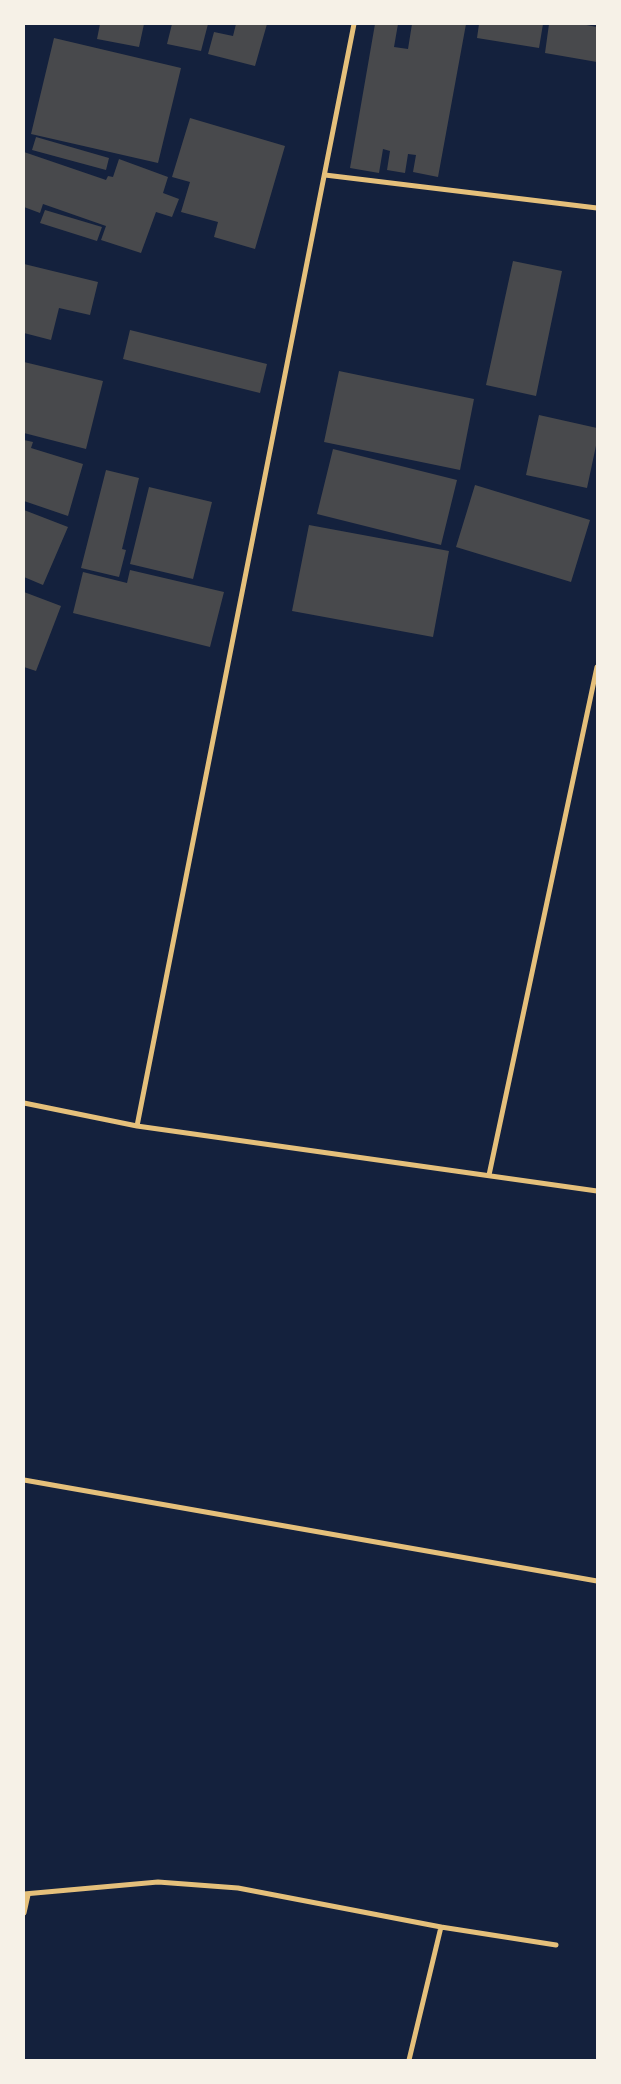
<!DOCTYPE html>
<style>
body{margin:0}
#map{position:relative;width:621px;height:2084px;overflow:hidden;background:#14213d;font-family:Manrope,sans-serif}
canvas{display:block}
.frame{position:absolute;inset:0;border:25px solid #f6f1e7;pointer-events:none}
</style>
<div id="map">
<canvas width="621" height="2084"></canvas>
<div class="frame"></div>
</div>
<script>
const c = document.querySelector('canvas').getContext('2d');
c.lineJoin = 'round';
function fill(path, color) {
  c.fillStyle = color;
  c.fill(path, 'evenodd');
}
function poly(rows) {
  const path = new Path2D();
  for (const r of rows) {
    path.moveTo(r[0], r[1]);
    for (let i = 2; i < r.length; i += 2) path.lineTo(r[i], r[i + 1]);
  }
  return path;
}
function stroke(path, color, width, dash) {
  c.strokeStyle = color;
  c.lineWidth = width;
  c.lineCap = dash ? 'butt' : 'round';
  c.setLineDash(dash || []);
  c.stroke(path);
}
const building = poly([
 [100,24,144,24,139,47,97,39],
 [172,24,208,24,201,51,167,44],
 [236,24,267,24,255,66,208,54,214,32,233,36],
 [375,24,398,24,394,47,408,49,412,24,466,24,438,177,413,172,416,155,408,154,405,173,387,170,390,151,383,149,379,173,350,168],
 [479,24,543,24,539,48,477,38],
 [549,24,581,24,597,27,597,62,545,53],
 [54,38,181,68,158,163,31,134],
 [190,118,285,146,255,249,214,237,218,222,181,212,190,182,172,177],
 [36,137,109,158,106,170,32,150],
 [24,152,106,180,108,176,113,177,119,159,168,177,163,193,179,199,172,217,156,212,141,253,101,240,106,226,43,204,40,213,24,207],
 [45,210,102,227,97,241,40,223],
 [513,261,562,271,536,396,486,385],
 [24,264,98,282,90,315,59,308,51,340,24,333],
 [130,330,267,364,260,393,123,359],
 [24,362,103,381,86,449,24,433],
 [339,371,474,399,460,470,324,442],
 [539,415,597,428,597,441,587,488,526,475],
 [24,440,33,442,31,448,83,464,68,516,24,501],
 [333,449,457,480,441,545,317,514],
 [106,470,139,478,122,549,126,550,119,577,81,568],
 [475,485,590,520,571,582,456,547],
 [149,487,212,502,193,579,130,564],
 [24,510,68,527,43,585,24,577],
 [309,525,449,551,433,637,292,611],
 [130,570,224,592,210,647,73,613,83,572,127,583],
 [24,592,61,606,36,671,24,667]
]);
const minor = poly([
 [325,175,597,208],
 [24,1103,137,1126,597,1191],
 [137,1126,354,24],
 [489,1175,597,667],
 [24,1480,597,1581],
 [24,1894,158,1882,238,1888,441,1927,556,1945],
 [24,1913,28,1895],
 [409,2060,441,1927]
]);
fill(building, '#48494c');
stroke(minor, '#e5c07b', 5);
</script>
